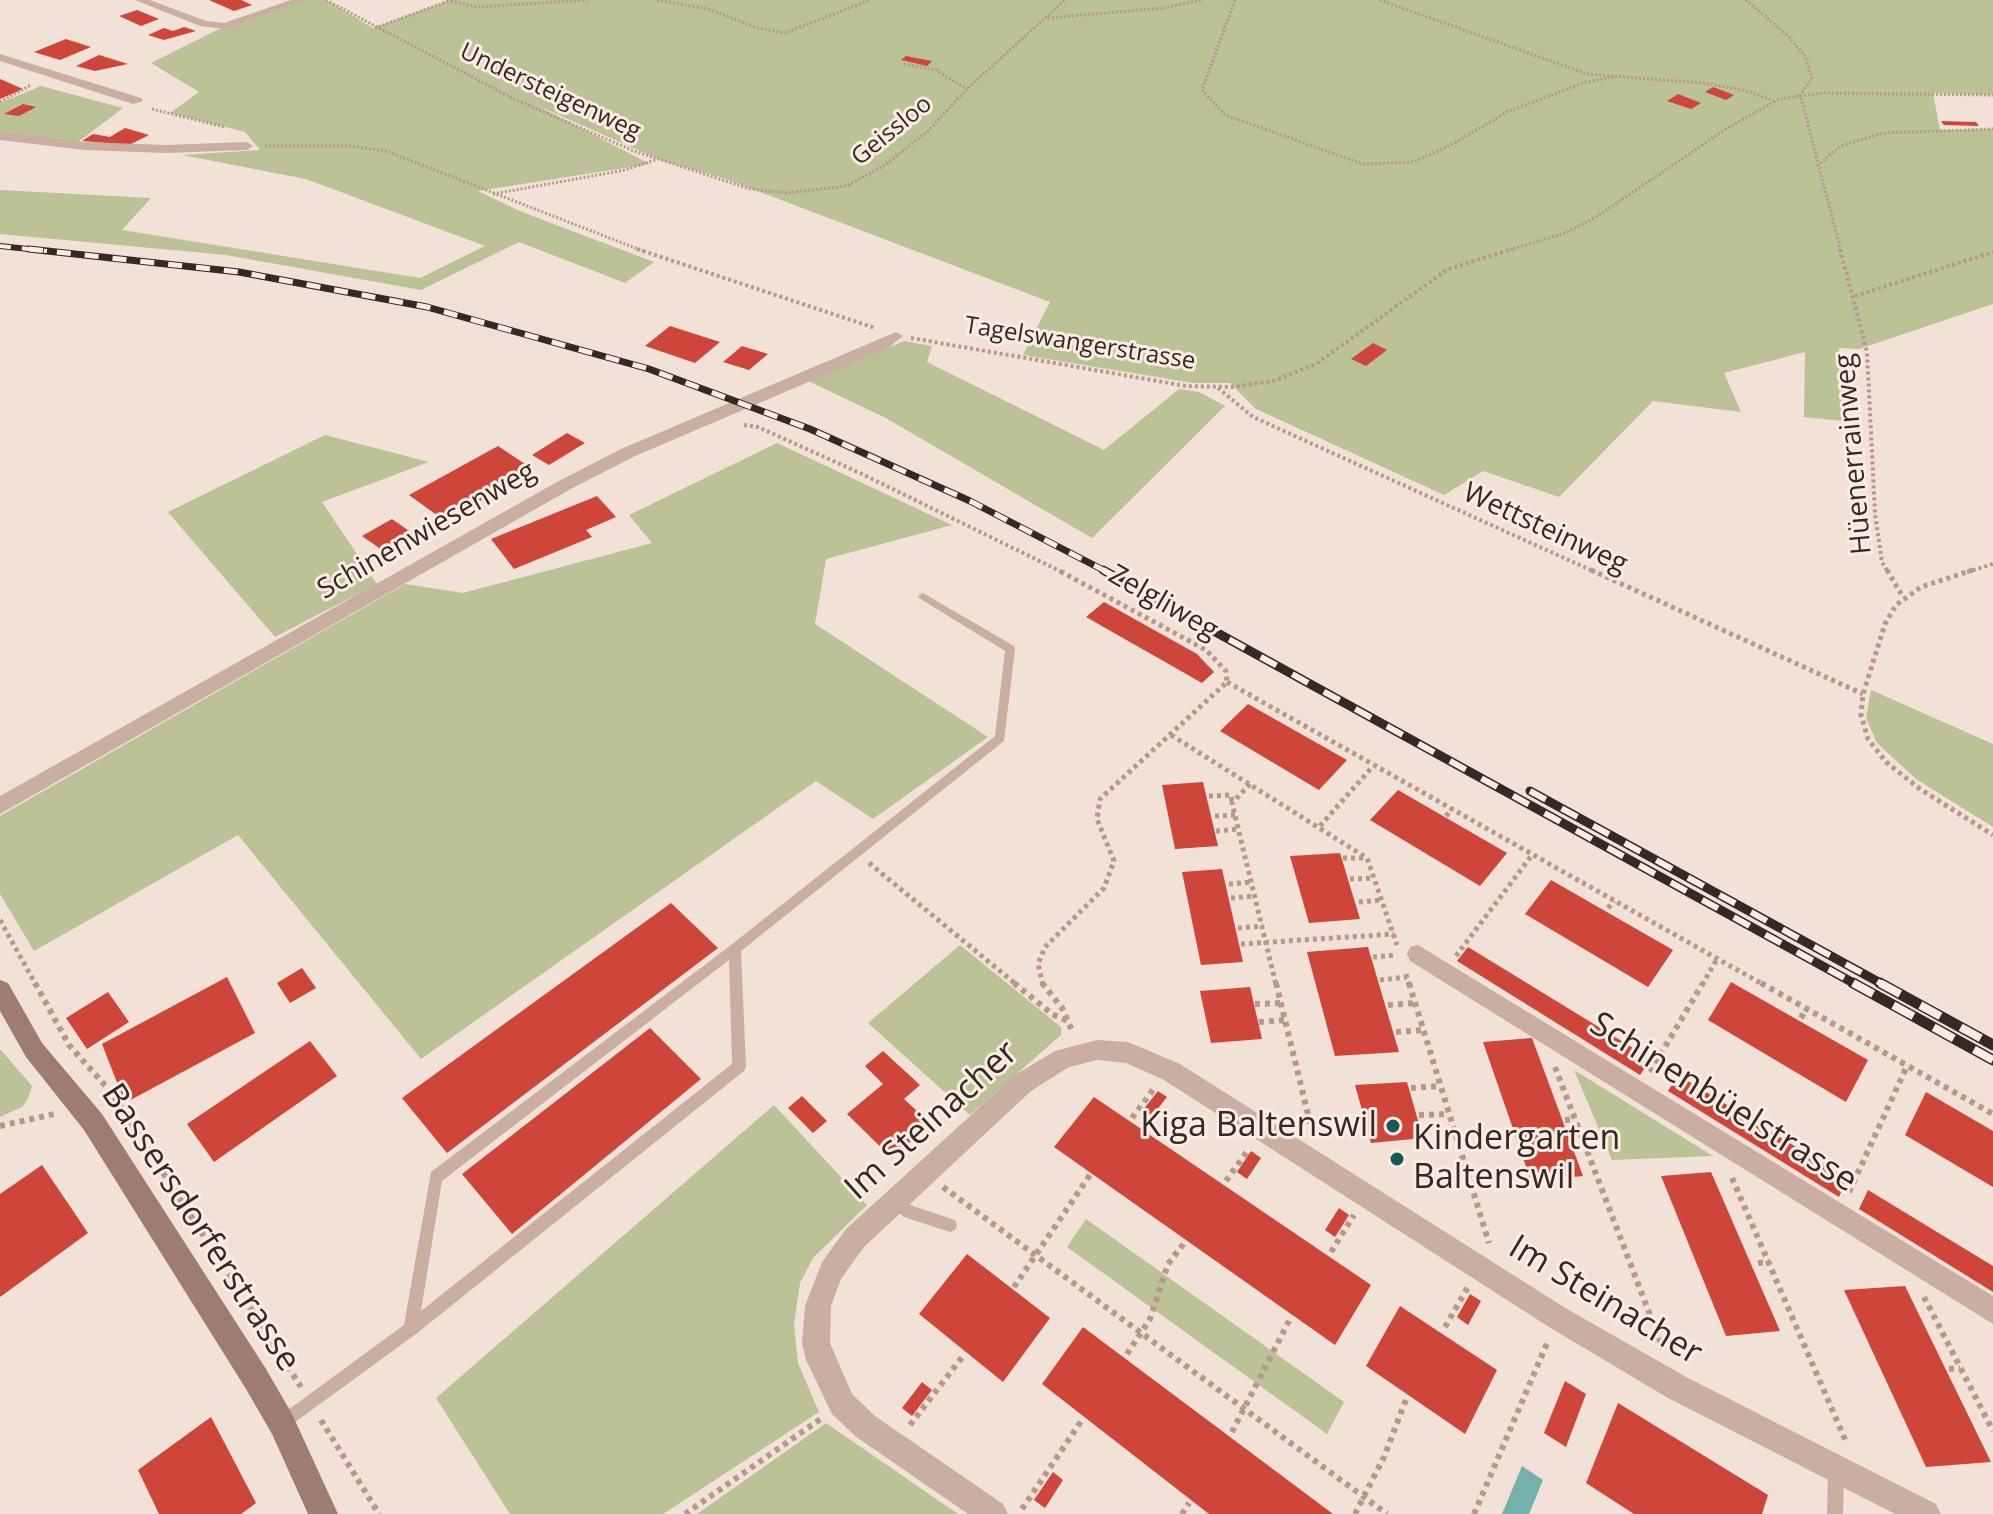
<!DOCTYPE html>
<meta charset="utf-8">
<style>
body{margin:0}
canvas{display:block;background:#f2e1d6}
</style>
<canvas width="1993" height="1514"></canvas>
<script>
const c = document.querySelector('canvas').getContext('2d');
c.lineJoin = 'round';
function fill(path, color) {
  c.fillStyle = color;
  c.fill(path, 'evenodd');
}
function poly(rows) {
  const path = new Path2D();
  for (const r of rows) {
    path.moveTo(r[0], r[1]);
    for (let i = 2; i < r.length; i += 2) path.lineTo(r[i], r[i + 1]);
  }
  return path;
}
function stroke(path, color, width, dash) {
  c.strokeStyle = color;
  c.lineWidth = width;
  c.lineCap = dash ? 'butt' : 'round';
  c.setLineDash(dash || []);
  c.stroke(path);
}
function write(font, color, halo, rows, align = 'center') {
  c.font = font + ' "Open Sans",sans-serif';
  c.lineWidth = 6;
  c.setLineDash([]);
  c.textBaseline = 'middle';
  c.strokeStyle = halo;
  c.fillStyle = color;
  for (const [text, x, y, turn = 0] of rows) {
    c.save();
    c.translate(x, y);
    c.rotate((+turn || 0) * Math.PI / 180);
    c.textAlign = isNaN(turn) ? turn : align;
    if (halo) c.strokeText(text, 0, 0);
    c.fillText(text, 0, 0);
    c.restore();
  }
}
const green = poly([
 [301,0,326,0,373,28,450,0,1993,0,1993,95,1933,93,1940,130,1993,129,1993,304,1859,349,1839,348,1842,421,1804,417,1805,352,1724,373,1741,412,1653,401,1559,497,1483,471,1444,495,1256,409,1230,383,1193,383,1023,355,1050,302,723,178,663,161,536,105,650,164,478,191,522,212,654,262,625,283,519,242,421,290,226,255,0,234,0,190,151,198,122,230,420,278,485,246,306,179,182,155,260,150,245,132,170,113,199,92,151,63,225,26],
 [41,86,123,108,78,142,0,133,0,103],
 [904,341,932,346,927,362,1104,450,1179,389,1199,392,1225,406,1092,538,884,417,808,381],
 [325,435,429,462,322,502,377,584,275,637,168,512],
 [777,443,952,525,826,559,815,624,988,737,873,819,816,781,421,1059,238,835,34,951,0,894,0,816,405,584,463,593,652,543,629,515],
 [1871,690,1993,744,1993,827,1916,779,1877,743,1866,718],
 [960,945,1061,1027,1061,1035,970,1115,868,1023],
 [0,1049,32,1086,28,1099,22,1107,0,1117],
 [1574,1070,1713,1156,1612,1160],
 [774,1105,867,1205,813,1258,800,1283,794,1324,798,1363,819,1412,663,1514,510,1514,436,1398],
 [1086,1219,1344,1402,1327,1434,1067,1247],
 [826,1423,958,1514,697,1514]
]);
const water = poly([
 [1522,1466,1543,1480,1529,1514,1502,1514]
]);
const building = poly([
 [209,0,241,0,252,5,234,11],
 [137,10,159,19,141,26,119,16],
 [184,27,196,31,164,40,148,35,164,28,173,31],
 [66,39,91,47,60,60,34,52],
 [99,55,128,64,95,71,76,66],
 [906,56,932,61,927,66,901,60],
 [0,79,23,89,0,99],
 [1713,87,1734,95,1726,100,1705,92],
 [1678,94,1701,103,1691,109,1667,101],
 [23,104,36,107,19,116,4,114],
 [1941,121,1976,122,1979,126,1944,125],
 [125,128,149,135,129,145,82,141,93,134,110,137],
 [670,326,720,342,695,363,645,346],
 [1373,343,1387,350,1366,366,1351,359],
 [742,346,768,354,749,370,723,362],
 [567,433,585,443,549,465,532,455],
 [498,446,534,470,445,521,409,495],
 [597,496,616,517,586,530,592,537,514,569,491,539],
 [392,519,412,533,382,550,362,536],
 [1104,602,1197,654,1214,672,1202,683,1086,617],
 [1248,704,1347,760,1319,790,1220,731],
 [1203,782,1218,846,1175,849,1162,785],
 [1398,790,1507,853,1480,886,1370,820],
 [1340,853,1360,919,1309,923,1290,856],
 [1222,869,1243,962,1201,965,1182,872],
 [1551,880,1673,950,1648,987,1525,914],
 [671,903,718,948,447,1153,402,1098],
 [1368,947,1399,1052,1335,1056,1307,952],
 [1468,947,1651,1059,1640,1075,1457,961],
 [302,968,316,988,290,1003,277,983],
 [227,977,255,1033,125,1103,102,1044],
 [1731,982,1868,1060,1846,1102,1708,1020],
 [1250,987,1262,1039,1211,1043,1200,991],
 [108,992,129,1022,87,1049,66,1018],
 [650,1028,701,1079,512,1234,462,1174],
 [1532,1038,1583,1176,1531,1181,1483,1042],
 [310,1041,337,1076,214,1162,187,1124],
 [883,1051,920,1085,904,1099,931,1124,892,1158,847,1114,883,1084,865,1066],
 [1678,1075,1847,1178,1839,1197,1668,1091],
 [1407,1082,1423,1138,1371,1143,1355,1085],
 [1158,1091,1167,1097,1152,1116,1143,1110],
 [1926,1092,1993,1131,1993,1187,1905,1135],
 [802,1096,827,1121,813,1133,788,1108],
 [1094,1097,1371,1285,1335,1345,1054,1147],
 [1251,1151,1261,1158,1247,1179,1237,1172],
 [42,1165,88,1233,0,1297,0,1194],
 [1711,1172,1780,1331,1726,1336,1661,1176],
 [1868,1190,1993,1266,1993,1292,1859,1209],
 [1339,1208,1349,1215,1335,1237,1325,1230],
 [967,1254,1050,1318,1003,1382,919,1314],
 [1905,1286,1991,1462,1926,1467,1844,1290],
 [1470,1294,1481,1301,1468,1325,1457,1317],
 [1400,1306,1497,1370,1465,1434,1366,1366],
 [1083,1327,1333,1514,1209,1514,1042,1384],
 [1565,1381,1586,1394,1566,1447,1544,1433],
 [922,1382,932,1390,912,1416,902,1408],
 [1618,1403,1768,1495,1762,1514,1634,1514,1586,1483],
 [211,1417,256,1503,241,1514,159,1514,138,1470],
 [1053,1472,1063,1480,1045,1508,1034,1500]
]);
const pathFar3 = poly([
 [326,0,514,99,634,151,750,189,786,193,847,186,885,165,928,131,967,89,1065,0],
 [657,0,708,9,758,28,785,33,870,0],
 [1235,0,1202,90,1225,115,1363,164,1413,162,1451,145,1507,112,1586,82,1614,77],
 [1380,0,1587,74,1702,83,1748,91,1773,101],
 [1746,0,1788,36,1805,56,1812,78,1801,94],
 [451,1,477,7,588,0],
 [1048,18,1163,8,1202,0],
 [375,28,451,0],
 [904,64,936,70,967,89],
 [1800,94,1841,251],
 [0,102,31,85],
 [152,109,224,127],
 [265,146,350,146,386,151,643,251],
 [1817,166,1841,146,1883,133,1993,129],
 [493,194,625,170,655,160],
 [1506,251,1565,233,1596,217,1726,129,1779,99,1822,93,1993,95]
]);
const pathFar2 = poly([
 [637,249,875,328],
 [1840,249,1867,352,1875,514,1882,562,1888,572],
 [1855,296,1993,252],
 [911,338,1186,386,1232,387,1273,381,1316,364,1448,269,1513,249],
 [1218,388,1253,417,1595,572],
 [744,425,758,427,862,474,1062,572],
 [1967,572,1993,564]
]);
const pathFar1 = poly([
 [1591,570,1863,694],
 [1887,570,1903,597],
 [1973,570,1921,587,1896,605,1885,624,1863,694,1861,715,1868,739,1886,762,1920,789,1993,835],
 [1227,682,1764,985],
 [1171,735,1367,858,1397,945],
 [1250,784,1232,803,1276,985],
 [1209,796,1231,795,1232,802],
 [1215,816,1235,815],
 [1446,816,1452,809],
 [1320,826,1373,766],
 [1216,831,1239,829],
 [1343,858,1366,858],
 [869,863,1017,985],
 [1350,879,1374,878],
 [1229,884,1251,882],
 [1231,898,1255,896],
 [1359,902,1382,900],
 [1608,908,1614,901],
 [0,920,36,985],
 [1238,928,1263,926],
 [1241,944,1394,934],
 [1456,956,1532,855],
 [1373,957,1397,955],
 [1406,974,1409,985],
 [1380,980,1407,977],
 [1043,985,1038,964,1045,947,1104,888,1114,861,1097,819,1100,799,1227,682,1226,671,1206,650,1058,570],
 [1702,985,1717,959]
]);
const path = poly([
 [35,983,69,1045,111,1092,301,1387],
 [1014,983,1052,1014,1068,1021],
 [1042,983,1062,1008,1073,1033],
 [1276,983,1312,1131],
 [1409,983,1489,1243],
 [1761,983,1993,1114],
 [1255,1004,1282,1003],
 [1388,1005,1415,1003],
 [1801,1018,1806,1009],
 [1259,1022,1286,1020],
 [1396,1032,1423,1030],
 [1555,1067,1663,1349],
 [1650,1072,1703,983],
 [1411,1088,1440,1086],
 [1419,1115,1448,1114],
 [1132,1118,1155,1087],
 [1565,1120,1575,1119],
 [0,1126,54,1114],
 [1732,1178,1847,1444],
 [1226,1181,1248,1150],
 [943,1187,1387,1514],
 [1849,1192,1907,1066],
 [1331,1252,1354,1215],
 [1758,1263,1769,1262],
 [1014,1287,1090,1175],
 [1924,1297,1993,1431],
 [1445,1327,1468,1287],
 [1127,1354,1150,1319,1168,1264,1185,1242],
 [1949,1369,1960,1368],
 [321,1420,379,1514],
 [910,1425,963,1356],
 [1232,1432,1291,1317],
 [1022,1509,1082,1420],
 [685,1514,822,1418],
 [1182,1514,1189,1503],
 [1355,1514,1384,1457,1407,1397],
 [1474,1514,1548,1341]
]);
const lane = poly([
 [923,593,1014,646,1015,649,1004,741,741,951,746,1067,744,1071,416,1334,287,1428,282,1431,277,1428,274,1423,277,1418,404,1325,431,1172,731,945,995,736,1005,651,919,598,918,596,923,593],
 [729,960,732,1064,421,1311,442,1181,729,960],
 [896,1195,913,1206,955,1220,957,1225,955,1230,950,1232,904,1217,891,1207,889,1202,891,1197,896,1195],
 [1836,1463,1842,1465,1844,1471,1843,1514,1827,1514,1828,1471,1830,1465,1836,1463]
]);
const street = poly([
 [135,0,150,0,206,21,224,23,291,0,306,0,225,29,200,26,135,0],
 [0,54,141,98,143,101,133,104,0,61,0,54],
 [0,132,84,142,166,145,247,142,253,146,247,150,166,153,84,150,0,140,0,132],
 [896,332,903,336,888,348,633,457,569,490,0,814,0,796,557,482,621,449,896,332],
 [1418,945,1993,1296,1993,1324,1410,961,1407,954,1410,947,1418,945],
 [1097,1040,1128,1042,1180,1064,1567,1309,1688,1378,1936,1504,1941,1514,1895,1514,1668,1398,1549,1327,1164,1080,1126,1063,1097,1060,1069,1067,1031,1091,864,1247,841,1279,831,1306,830,1343,852,1394,875,1416,1003,1504,1008,1514,968,1514,855,1436,832,1414,806,1360,802,1343,805,1306,822,1262,846,1229,1015,1075,1055,1051,1097,1040]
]);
const secondary = poly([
 [0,980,8,983,42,1043,102,1114,266,1369,292,1414,338,1514,308,1514,272,1434,246,1389,84,1130,26,1057,0,1011,0,980]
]);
const railFar3 = poly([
 [0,246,47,251]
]);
const railFar2 = poly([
 [29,249,239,272,427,307,649,369,810,429,970,501,1107,572]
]);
const railFar1 = poly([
 [1103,570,1857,985],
 [1530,791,1884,985]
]);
const rail = poly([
 [1853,983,1993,1060],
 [1880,983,1993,1045]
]);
const markers = [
 [1393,1126,8,"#185953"],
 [1397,1159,8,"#185953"]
];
const farStreetnames = [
 ["Understeigenweg",550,92,25],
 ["Geissloo",892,131,-39],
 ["Tagelswangerstrasse",1080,344,9]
];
const streetNames = [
 ["Hüenerrainweg",1854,454,-95],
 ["Wettsteinweg",1545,529,25],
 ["Schinenwiesenweg",427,531,-30],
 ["Zelgliweg",1163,603,30]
];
const nearStreetnames = [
 ["Schinenbüelstrasse",1723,1103,32],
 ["Im Steinacher",932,1121,-42],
 ["Bassersdorferstrasse",200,1228,57],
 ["Im Steinacher",1605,1301,31]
];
const nearPoinames = [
 ["Kiga Baltenswil",1377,1126],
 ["Kindergarten",1413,1139,"left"],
 ["Baltenswil",1413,1178,"left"]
];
fill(green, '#bac296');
fill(water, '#74b1aa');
fill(building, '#ce4639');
stroke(pathFar3, '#b7988c', 3, [2, 2]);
stroke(pathFar2, '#b7988c', 4, [3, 3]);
stroke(pathFar1, '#b7988c', 5, [4, 4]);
stroke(path, '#b7988c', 6, [5, 5]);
fill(lane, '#cbaea2');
fill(street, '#cbaea2');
fill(secondary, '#9f7c73');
stroke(railFar3, '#352825', 6);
stroke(railFar2, '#352825', 7);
stroke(railFar1, '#352825', 9);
stroke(rail, '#352825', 11);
stroke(railFar3, '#faece3', 4, [11]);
stroke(railFar2, '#faece3', 5, [14]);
stroke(railFar1, '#faece3', 6, [18]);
stroke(rail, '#faece3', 8, [23]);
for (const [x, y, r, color] of markers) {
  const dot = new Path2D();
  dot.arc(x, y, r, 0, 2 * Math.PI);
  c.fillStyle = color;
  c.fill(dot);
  stroke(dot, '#faece3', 3);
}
write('24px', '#352825', '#faece3', farStreetnames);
write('28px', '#352825', '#faece3', streetNames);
write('34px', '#352825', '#faece3', nearStreetnames);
write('34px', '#352825', '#faece3', nearPoinames, 'right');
</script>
